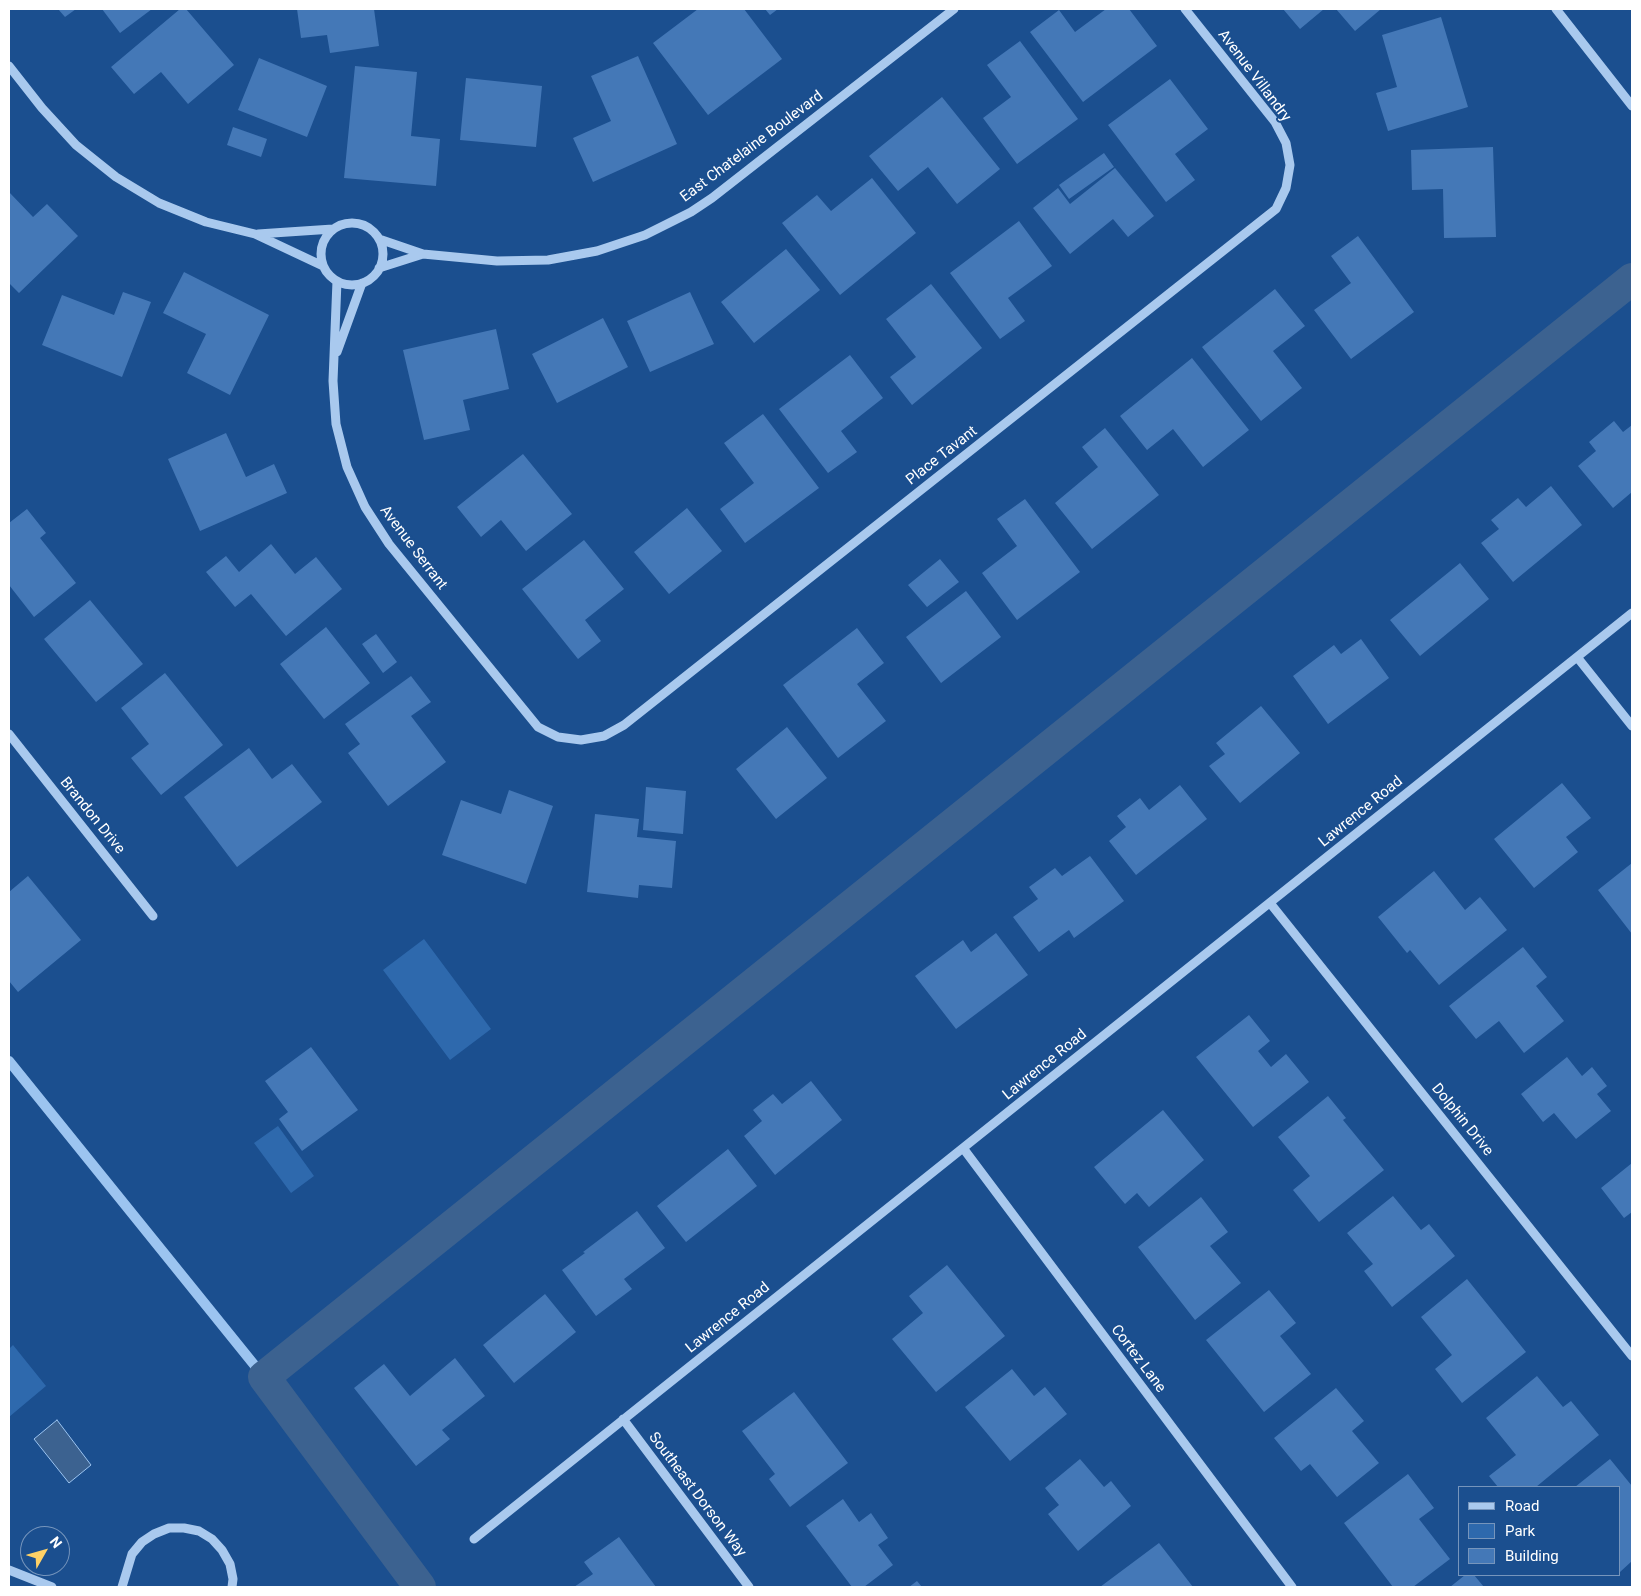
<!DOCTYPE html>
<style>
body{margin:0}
#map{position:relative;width:1641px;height:1596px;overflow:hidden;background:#1b4f8f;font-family:Roboto,sans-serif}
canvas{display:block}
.frame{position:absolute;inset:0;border:10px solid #fff;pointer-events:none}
.legend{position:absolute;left:1458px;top:1486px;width:162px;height:90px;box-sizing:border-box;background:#1b4f8f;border:1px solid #7695bc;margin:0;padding:6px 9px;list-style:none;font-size:15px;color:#fff}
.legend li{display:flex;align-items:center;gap:10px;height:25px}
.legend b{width:25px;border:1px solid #7695bc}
.north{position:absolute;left:20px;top:1526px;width:50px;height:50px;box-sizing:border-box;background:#1b4f8f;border:1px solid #7695bc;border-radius:50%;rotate:52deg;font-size:14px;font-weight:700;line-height:20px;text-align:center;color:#fff}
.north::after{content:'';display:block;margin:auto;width:18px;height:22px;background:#ffd166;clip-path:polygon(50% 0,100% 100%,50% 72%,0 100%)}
</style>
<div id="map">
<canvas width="1641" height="1596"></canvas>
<div class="frame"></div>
<ul class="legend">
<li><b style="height:6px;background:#a9c9ee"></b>Road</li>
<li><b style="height:14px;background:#2e69ad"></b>Park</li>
<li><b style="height:14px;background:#4478b7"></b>Building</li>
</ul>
<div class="north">N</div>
</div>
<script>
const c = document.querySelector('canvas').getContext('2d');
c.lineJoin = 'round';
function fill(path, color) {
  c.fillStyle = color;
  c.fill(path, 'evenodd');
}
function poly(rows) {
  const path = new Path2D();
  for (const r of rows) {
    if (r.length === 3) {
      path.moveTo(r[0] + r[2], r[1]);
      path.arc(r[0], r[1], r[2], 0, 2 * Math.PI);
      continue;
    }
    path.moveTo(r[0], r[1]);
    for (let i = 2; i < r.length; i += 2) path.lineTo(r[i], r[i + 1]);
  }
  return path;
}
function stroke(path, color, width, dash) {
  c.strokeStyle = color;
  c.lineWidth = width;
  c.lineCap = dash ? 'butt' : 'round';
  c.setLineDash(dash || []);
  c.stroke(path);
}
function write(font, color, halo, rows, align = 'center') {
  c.font = font + ' Roboto,sans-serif';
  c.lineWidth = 4;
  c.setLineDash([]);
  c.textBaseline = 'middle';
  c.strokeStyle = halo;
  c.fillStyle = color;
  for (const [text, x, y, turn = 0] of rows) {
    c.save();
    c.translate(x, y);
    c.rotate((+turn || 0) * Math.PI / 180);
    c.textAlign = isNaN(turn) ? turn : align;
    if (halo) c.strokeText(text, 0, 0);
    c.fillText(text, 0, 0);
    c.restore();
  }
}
const green = poly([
 [424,939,491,1029,450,1060,383,970],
 [278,1126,314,1176,291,1193,254,1143],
 [13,1345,46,1386,9,1417,9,1349]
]);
const water = poly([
 [57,1420,91,1465,69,1483,34,1439,57,1420]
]);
const stream = poly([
 [9,1061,264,1377]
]);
const canal = poly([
 [420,1587,264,1377,1632,279]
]);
const building = poly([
 [58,9,76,9,65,17],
 [102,9,152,9,120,33],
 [180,9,186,9,234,65,188,104,161,72,134,94,111,67],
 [297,9,374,9,379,46,330,53,327,35,301,38],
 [698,9,744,9,782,59,708,115,653,43],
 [765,9,778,9,770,15],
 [1106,9,1129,9,1157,46,1083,102,1030,32,1059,10,1075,32],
 [1283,9,1324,9,1300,29],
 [1336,9,1381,9,1355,31],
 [1441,17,1468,107,1388,131,1376,93,1397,87,1382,35],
 [1020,41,1078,119,1017,164,983,118,1011,97,987,65],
 [638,56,677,144,593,182,573,138,611,121,591,76],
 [259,58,327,86,307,137,238,110],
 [355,66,417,72,411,136,440,139,436,186,344,178],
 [466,78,542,86,536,147,460,140],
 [1170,79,1208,129,1175,154,1195,180,1166,202,1108,125],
 [942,97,1000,169,957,204,928,167,898,191,869,156],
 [233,127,267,139,261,157,227,145],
 [1493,147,1496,237,1444,238,1443,189,1412,190,1411,150],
 [1104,153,1114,167,1069,199,1059,185],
 [1115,168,1154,216,1128,237,1113,219,1070,254,1033,208,1058,188,1070,204],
 [872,178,916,233,840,295,782,223,817,195,831,211],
 [9,192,33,217,47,204,78,236,19,293,9,283],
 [1019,221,1052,266,1008,298,1025,321,1000,339,950,273],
 [1358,236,1414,312,1351,359,1314,310,1351,283,1331,256],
 [786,249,820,290,754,343,721,302],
 [184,272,269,315,230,395,187,373,206,334,163,313],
 [931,284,982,348,912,405,890,377,916,357,886,319],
 [1275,289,1305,326,1273,351,1302,388,1261,421,1202,347],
 [123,292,151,302,122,377,42,345,62,295,114,315],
 [690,292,714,344,650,372,627,321],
 [603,318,628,367,557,403,532,354],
 [496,329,509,389,463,400,470,430,424,440,403,350],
 [850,355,883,398,841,431,857,452,828,473,779,409],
 [1192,358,1249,430,1203,467,1173,429,1147,450,1120,416],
 [763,414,819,488,745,543,720,509,754,483,724,443],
 [1614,421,1623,432,1632,425,1632,492,1613,508,1578,466,1596,451,1589,442],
 [1105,428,1159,495,1092,549,1055,503,1098,467,1082,447],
 [226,433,246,477,274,464,287,493,200,531,168,459],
 [523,454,572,514,526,551,501,520,481,537,457,507],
 [1551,486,1582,525,1513,582,1481,543,1499,529,1491,520,1518,498,1526,507],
 [1025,499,1080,572,1017,620,982,573,1017,546,997,519],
 [687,508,722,551,669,594,634,552],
 [27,509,46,533,40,538,76,583,34,617,9,585,9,523],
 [584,540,624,589,585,620,601,641,578,659,522,589],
 [271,544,295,574,316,557,342,589,286,636,251,594,235,607,206,572,226,556,239,572],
 [940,559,959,582,927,607,908,585],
 [1460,563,1489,599,1420,656,1390,620],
 [966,591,1001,637,941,683,906,637],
 [90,600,143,664,96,702,44,639],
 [326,627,370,683,324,719,280,664],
 [857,628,884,663,857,684,886,721,838,758,783,685],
 [376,634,397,662,383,673,362,644],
 [1361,639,1389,678,1328,724,1293,676,1334,645,1341,654],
 [165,673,223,745,161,795,131,758,149,744,121,708],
 [411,676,431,702,411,716,446,762,388,806,348,753,360,744,345,724],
 [1261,706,1300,753,1240,803,1209,766,1225,754,1216,743],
 [787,727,827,778,776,819,736,769],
 [249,748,272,779,292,764,322,802,237,867,184,797],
 [1562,783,1591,818,1566,837,1578,852,1534,888,1494,839],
 [1180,785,1207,819,1136,875,1109,841,1126,827,1117,816,1140,798,1149,810],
 [646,787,686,791,683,834,643,830],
 [509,790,553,806,526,884,442,855,461,800,501,814],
 [595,814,639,819,637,837,676,841,672,888,639,885,638,898,587,892],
 [1090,856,1124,901,1074,938,1069,930,1039,952,1013,917,1038,899,1029,887,1055,868,1062,876],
 [1632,863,1632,934,1598,890],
 [1434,871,1465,910,1480,897,1507,930,1439,985,1410,950,1407,953,1378,917],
 [28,876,81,940,18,992,9,981,9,892],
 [996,933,1028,975,956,1029,915,976,963,940,971,952],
 [1523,947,1547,977,1536,986,1564,1021,1524,1053,1499,1021,1476,1039,1449,1006],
 [1249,1015,1270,1041,1258,1051,1271,1067,1286,1054,1309,1082,1253,1127,1196,1057],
 [311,1047,358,1110,302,1151,279,1119,288,1112,265,1081],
 [1567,1057,1582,1076,1592,1067,1607,1086,1597,1094,1611,1111,1576,1139,1554,1113,1543,1122,1521,1094],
 [811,1081,842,1120,775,1175,744,1136,762,1121,753,1110,773,1094,782,1104],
 [1328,1096,1346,1118,1343,1120,1384,1170,1319,1222,1293,1190,1310,1176,1278,1137],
 [1163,1110,1204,1160,1149,1207,1137,1193,1125,1204,1094,1167],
 [728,1149,757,1186,686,1242,657,1206],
 [1632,1163,1632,1212,1624,1218,1601,1188],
 [1393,1196,1421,1230,1429,1224,1455,1256,1392,1307,1364,1271,1373,1264,1347,1233],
 [1201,1197,1228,1232,1210,1246,1241,1283,1195,1320,1138,1247],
 [637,1211,665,1248,624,1279,632,1289,596,1316,562,1270,585,1253,583,1252],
 [947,1265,1005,1336,936,1392,892,1339,923,1313,909,1296],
 [1467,1279,1526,1352,1462,1403,1435,1369,1452,1355,1421,1317],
 [1269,1290,1296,1323,1280,1336,1311,1374,1264,1412,1206,1340],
 [545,1294,576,1332,514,1383,483,1345],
 [455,1358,485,1396,442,1430,450,1439,416,1466,354,1388,384,1364,410,1396],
 [1012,1369,1034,1396,1045,1387,1067,1414,1010,1461,965,1407],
 [1537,1376,1563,1407,1571,1401,1599,1435,1536,1487,1498,1487,1489,1476,1516,1455,1486,1418],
 [1336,1388,1364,1421,1352,1431,1379,1463,1337,1497,1310,1464,1301,1471,1274,1438],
 [794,1392,848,1463,790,1507,769,1479,775,1474,742,1431],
 [1080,1459,1104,1487,1111,1481,1131,1506,1078,1551,1048,1514,1059,1505,1045,1488],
 [1610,1459,1632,1486,1632,1561,1620,1572,1620,1487,1575,1487],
 [1408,1474,1434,1508,1419,1519,1450,1559,1413,1587,1393,1587,1344,1523],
 [843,1499,859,1522,871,1513,888,1538,878,1545,893,1565,864,1587,852,1587,806,1526],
 [619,1537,656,1587,574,1587,593,1574,584,1562],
 [1159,1543,1193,1587,1100,1587],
 [1465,1575,1474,1575,1484,1587,1450,1587],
 [917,1581,922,1587,909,1587]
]);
const minor = poly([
 [1556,9,1632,106],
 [9,66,42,108,76,145,116,177,159,203,206,222,255,234,323,266],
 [352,254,31],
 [258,234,333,229],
 [379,239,423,254,497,261,548,260,597,251,645,235,691,212,712,198,954,9],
 [379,268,423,254],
 [337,281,333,381,336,424,347,467,365,507,389,544,538,727,558,737,581,740,604,736,624,725,1276,209,1286,188,1290,165,1286,143,1275,122,1185,9],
 [337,352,362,283],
 [1577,657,1632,726],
 [9,734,153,916],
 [1270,903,1632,1356],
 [963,1148,1292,1587],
 [623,1419,749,1587],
 [474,1539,1632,613],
 [9,1570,52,1587],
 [122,1587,132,1554,142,1542,154,1534,169,1528,184,1528,199,1531,212,1539,222,1550,230,1564,233,1579,232,1587]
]);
const streetNames = [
 ["Avenue Villandry",1254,76,53],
 ["East Chatelaine Boulevard",752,147,-37],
 ["Place Tavant",942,456,-38],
 ["Avenue Serrant",413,548,53],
 ["Lawrence Road",1361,812,-39],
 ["Brandon Drive",92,816,51],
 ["Lawrence Road",1045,1065,-39],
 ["Dolphin Drive",1462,1120,51],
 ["Lawrence Road",728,1318,-39],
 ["Cortez Lane",1138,1359,53],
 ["Southeast Dorson Way",697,1495,53]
];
fill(green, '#2e69ad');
fill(water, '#3c6290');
stroke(water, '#9cc4f0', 1);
stroke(stream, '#9cc4f0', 10);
stroke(canal, '#3c6290', 32);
fill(building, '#4478b7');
stroke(minor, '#a9c9ee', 9);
write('15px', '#fff', '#1b4f8f', streetNames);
</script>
